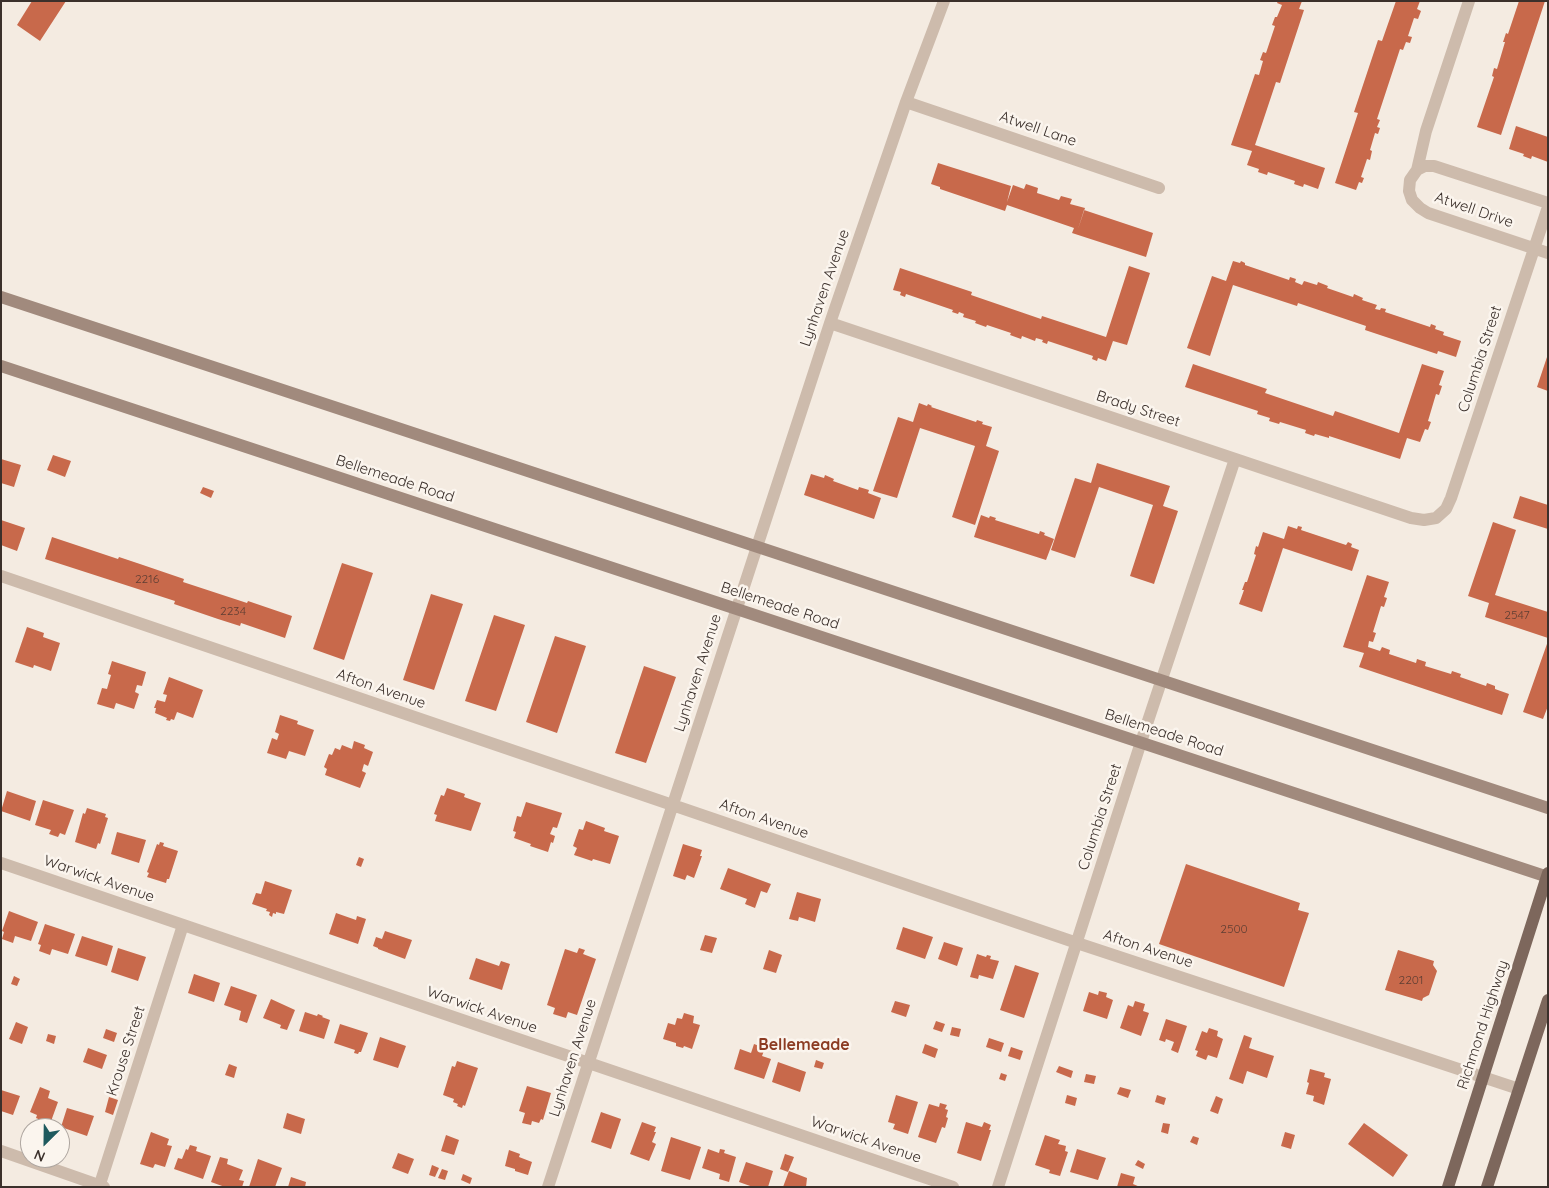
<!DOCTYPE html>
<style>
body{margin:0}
#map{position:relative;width:1549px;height:1188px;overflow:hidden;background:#f4ebe1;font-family:Quicksand,sans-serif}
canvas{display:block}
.frame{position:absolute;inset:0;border:2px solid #3b302b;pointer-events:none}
.north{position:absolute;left:20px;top:1118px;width:50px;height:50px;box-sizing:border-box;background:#fbf5ee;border:1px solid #aea6a0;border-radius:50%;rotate:203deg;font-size:14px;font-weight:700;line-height:20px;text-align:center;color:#3b302b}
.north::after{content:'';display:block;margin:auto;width:18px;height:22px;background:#1f5a5e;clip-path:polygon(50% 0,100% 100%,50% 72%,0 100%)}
</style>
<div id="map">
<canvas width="1549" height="1188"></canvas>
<div class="frame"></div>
<div class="north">N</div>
</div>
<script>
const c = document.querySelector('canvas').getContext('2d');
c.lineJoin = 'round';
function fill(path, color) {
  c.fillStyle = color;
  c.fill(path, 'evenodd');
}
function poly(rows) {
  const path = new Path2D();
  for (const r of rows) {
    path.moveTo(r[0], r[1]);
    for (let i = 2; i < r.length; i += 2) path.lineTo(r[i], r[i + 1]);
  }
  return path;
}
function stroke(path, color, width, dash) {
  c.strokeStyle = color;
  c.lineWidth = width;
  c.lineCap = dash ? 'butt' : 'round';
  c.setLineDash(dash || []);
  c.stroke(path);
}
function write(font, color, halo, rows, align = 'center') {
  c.font = font + ' Quicksand,sans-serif';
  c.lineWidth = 5;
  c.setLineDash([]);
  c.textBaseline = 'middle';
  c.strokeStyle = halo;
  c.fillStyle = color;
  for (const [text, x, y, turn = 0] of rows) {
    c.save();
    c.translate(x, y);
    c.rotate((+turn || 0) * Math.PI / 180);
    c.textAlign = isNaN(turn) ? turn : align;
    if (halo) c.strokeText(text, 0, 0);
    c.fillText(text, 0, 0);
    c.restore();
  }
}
const building = poly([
 [32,1,66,1,40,41,17,25],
 [1278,1,1302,1,1299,9,1304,10,1280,83,1276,82,1255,145,1325,168,1318,189,1304,184,1303,187,1294,184,1295,181,1268,172,1267,175,1258,172,1259,169,1247,165,1252,151,1231,145,1255,74,1259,75,1263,61,1260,60,1263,52,1266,53,1275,26,1272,25,1275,17,1277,17,1282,5,1277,3],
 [1396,1,1420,1,1417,9,1421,11,1418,19,1414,18,1408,36,1412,37,1410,43,1406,42,1403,50,1400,49,1377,119,1380,120,1377,127,1380,128,1378,134,1375,133,1370,150,1372,151,1370,160,1367,159,1361,177,1364,178,1362,183,1359,182,1356,190,1335,183,1358,113,1354,112,1378,40,1382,41],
 [1519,1,1545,1,1501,135,1477,127,1494,77,1492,76,1494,68,1497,69,1505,42,1503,42,1506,33,1508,34],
 [1516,126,1548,137,1548,162,1532,156,1531,159,1523,156,1524,154,1509,149],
 [938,163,1011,186,1007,202,1013,185,1024,189,1026,184,1038,188,1037,193,1059,200,1061,196,1072,199,1070,204,1085,208,1078,229,1084,210,1153,233,1146,257,1072,233,1074,228,1007,205,1005,211,940,189,940,187,931,184],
 [1233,261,1240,263,1241,261,1245,263,1245,265,1289,280,1290,277,1296,279,1295,282,1302,285,1304,281,1317,285,1318,282,1328,286,1327,288,1353,297,1354,294,1363,298,1362,300,1377,305,1375,309,1380,310,1381,308,1386,309,1385,312,1430,327,1431,324,1436,326,1435,329,1444,332,1443,335,1461,341,1456,357,1438,351,1437,354,1365,330,1366,326,1298,303,1297,306,1233,285,1210,356,1187,348,1212,276,1226,281],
 [1129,266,1150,273,1127,345,1113,341,1106,361,1098,358,1097,361,1092,359,1093,356,1048,341,1047,344,1042,342,1043,340,1036,338,1035,341,1022,336,1021,339,1010,335,1011,333,987,325,986,327,975,323,976,321,963,317,964,314,959,312,958,314,952,312,953,310,906,294,905,297,900,295,901,292,893,290,900,268,972,292,971,295,1041,319,1042,316,1106,337],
 [1548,354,1548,391,1537,387],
 [1193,364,1267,389,1265,393,1333,416,1335,411,1399,433,1422,364,1444,371,1439,385,1442,386,1439,395,1436,394,1428,421,1431,422,1428,430,1425,429,1420,442,1407,438,1400,459,1329,436,1329,438,1315,434,1314,436,1305,433,1306,430,1280,422,1279,424,1269,421,1270,418,1257,414,1258,411,1185,387],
 [919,403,927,406,928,404,932,406,931,407,976,422,977,420,983,422,982,424,992,427,986,446,999,451,975,525,952,517,975,446,920,428,897,498,873,491,898,417,913,422],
 [53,455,71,461,65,477,47,470],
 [1,459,21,465,14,487,1,483],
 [1097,463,1170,486,1163,506,1178,511,1154,584,1130,576,1153,505,1099,487,1075,558,1051,550,1075,478,1091,483],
 [811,474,824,478,825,475,834,479,833,481,858,490,859,487,869,490,868,493,881,498,874,519,804,495],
 [203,487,214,491,211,498,200,493],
 [1520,496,1548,505,1548,529,1513,518],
 [981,515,989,518,990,516,996,518,995,520,1039,534,1040,531,1045,533,1044,535,1054,539,1046,560,974,537],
 [1,520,25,528,17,551,1,545],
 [1493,522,1516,530,1495,595,1548,612,1548,638,1485,617,1489,603,1468,596],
 [1288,526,1297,529,1298,526,1302,527,1301,530,1346,545,1348,542,1352,544,1351,547,1359,550,1352,571,1283,548,1262,612,1239,604,1244,590,1242,590,1245,582,1247,582,1256,555,1254,554,1256,546,1258,547,1263,532,1284,539],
 [52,537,118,559,119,557,140,564,184,579,183,582,247,603,248,601,292,616,285,638,241,623,240,626,218,619,174,604,175,601,45,559],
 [342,563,373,573,344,660,313,649],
 [1367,575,1389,582,1384,597,1387,598,1384,607,1381,606,1373,632,1376,633,1373,642,1369,641,1368,647,1380,651,1382,647,1390,650,1389,654,1416,663,1417,659,1426,662,1425,666,1451,674,1452,671,1461,674,1460,677,1486,686,1487,683,1495,686,1495,689,1509,694,1502,715,1359,667,1364,653,1343,647],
 [431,594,463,604,434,690,403,680],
 [494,615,525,625,496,711,465,701],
 [27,627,44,633,43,637,60,643,51,671,34,665,33,668,15,662],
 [555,636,586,646,557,733,526,722],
 [1548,641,1548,706,1543,719,1523,712],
 [112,661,146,672,142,686,137,685,135,692,139,694,134,709,116,703,114,709,97,704,102,688,107,689,111,675,108,674],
 [644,666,676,677,646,763,615,753],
 [169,677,203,690,193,718,177,712,174,720,171,719,170,721,166,720,167,718,155,713,156,708,154,708,157,700,165,702,167,695,163,694],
 [280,715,298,721,297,724,314,730,305,756,289,751,286,759,267,753,272,738,277,740,279,734,275,732],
 [354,741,365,745,364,748,373,752,368,766,364,764,362,771,366,773,360,788,325,775,327,769,324,767,329,754,332,755,335,748,340,750,342,745,352,749],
 [447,788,465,794,464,797,481,803,471,831,435,821,437,815,434,814,441,795,444,796],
 [7,791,36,801,30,821,1,811],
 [43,800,74,810,65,835,60,833,58,837,49,834,51,830,35,825],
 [526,802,562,813,557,828,553,827,550,834,555,836,553,843,551,842,548,852,530,846,531,844,514,838,516,832,513,831,517,816,521,817],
 [87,808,106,814,105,817,108,818,100,844,98,843,96,849,75,842,83,813,85,814],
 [586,821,605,828,604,831,619,836,610,864,593,859,592,861,574,855,577,848,573,846,579,829,583,830],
 [117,832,146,840,139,863,111,854],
 [160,842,164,843,163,846,178,851,169,879,167,879,166,883,147,877,149,873,147,872,157,844,159,845],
 [683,844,702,850,700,856,702,856,694,878,687,875,685,880,673,876],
 [359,857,364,859,361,867,356,865],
 [1186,864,1300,903,1298,910,1309,913,1284,987,1159,944],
 [728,868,771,884,767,893,761,891,755,908,745,904,747,899,720,889],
 [265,881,292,890,284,914,276,912,276,914,273,913,272,917,269,915,270,912,266,911,267,909,252,904,256,893,261,894],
 [797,892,821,899,815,922,799,917,798,921,789,919],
 [9,911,38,922,31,941,15,936,13,943,2,939,4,932,2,931],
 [336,913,356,920,357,916,366,919,358,944,329,934],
 [45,924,75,934,68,954,52,949,50,955,39,951,41,945,38,944],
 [903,927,933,937,925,959,896,949],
 [385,931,412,940,405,959,378,949,378,948,373,946,376,937,382,939],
 [705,935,717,938,712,953,700,950],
 [82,936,113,946,107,966,75,956],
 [944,942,963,948,957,966,938,959],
 [118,948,146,957,138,981,111,972],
 [579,948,585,950,583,954,596,959,577,1015,568,1012,566,1018,553,1014,555,1008,547,1005,565,949,577,953],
 [769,950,782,955,776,973,763,969],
 [1398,950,1434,961,1433,965,1437,971,1429,995,1423,998,1422,1001,1385,990],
 [977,954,986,957,987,955,991,956,990,959,999,961,993,979,979,975,978,979,970,977],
 [476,958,499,966,501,961,510,964,502,990,469,979],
 [1015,965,1039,973,1024,1018,1000,1010],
 [194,974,220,983,214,1002,188,993],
 [14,976,20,979,17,986,11,984],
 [231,986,257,995,247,1023,239,1020,241,1011,224,1005],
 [1099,991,1107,993,1106,997,1113,1000,1107,1019,1083,1011,1089,992,1098,995],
 [271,999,295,1010,287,1030,280,1028,281,1025,263,1018],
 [895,1001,910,1005,906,1017,891,1012],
 [1135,1001,1145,1004,1143,1011,1149,1013,1141,1036,1120,1028,1128,1005,1133,1007],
 [305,1012,317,1016,318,1014,323,1016,322,1017,330,1020,324,1039,299,1031],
 [684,1013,694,1016,693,1023,700,1025,692,1049,684,1046,683,1048,676,1046,676,1043,663,1039,668,1023,675,1025,677,1018,682,1019],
 [1166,1019,1187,1026,1178,1053,1171,1050,1174,1042,1166,1039,1165,1042,1159,1040],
 [936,1021,945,1024,942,1032,933,1029],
 [16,1022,28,1027,22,1044,9,1039],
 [340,1024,368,1033,361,1052,359,1052,358,1054,354,1053,355,1050,334,1043],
 [952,1027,961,1029,959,1037,950,1035],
 [1209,1028,1218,1031,1217,1036,1223,1039,1217,1058,1208,1055,1206,1060,1196,1056,1198,1051,1195,1050,1202,1031,1207,1033],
 [106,1029,117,1033,114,1042,103,1038],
 [48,1034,56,1036,54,1044,46,1041],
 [1244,1035,1252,1038,1249,1048,1274,1056,1267,1078,1247,1071,1243,1084,1229,1079],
 [380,1037,406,1046,398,1068,373,1060],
 [989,1038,1004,1043,1001,1052,986,1047],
 [754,1044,765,1048,762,1056,771,1059,764,1079,734,1069,740,1049,751,1053],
 [925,1044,938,1049,935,1058,922,1053],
 [1011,1047,1023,1051,1020,1060,1008,1056],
 [88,1048,107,1055,102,1069,83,1062],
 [816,1060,824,1063,822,1069,814,1067],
 [457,1061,478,1068,465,1106,463,1105,462,1108,457,1106,458,1104,453,1102,454,1099,443,1095,452,1066,455,1067],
 [778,1062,806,1072,800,1092,772,1082],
 [229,1064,237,1067,234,1078,225,1075],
 [1059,1066,1073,1071,1071,1078,1056,1072],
 [1310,1069,1325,1073,1324,1077,1331,1079,1324,1105,1313,1101,1314,1096,1306,1094,1309,1083,1307,1082],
 [1001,1073,1007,1075,1005,1081,999,1079],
 [1086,1074,1096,1076,1094,1084,1084,1082],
 [527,1086,551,1093,543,1120,541,1119,539,1123,532,1121,531,1125,522,1123,525,1113,519,1111],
 [40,1087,50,1091,48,1098,58,1102,50,1124,36,1118,37,1115,30,1112],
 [1120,1087,1131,1090,1128,1098,1117,1094],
 [1,1090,20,1096,13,1115,1,1111],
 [896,1095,918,1102,908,1134,893,1129,895,1124,888,1122],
 [1067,1095,1077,1098,1075,1106,1065,1103],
 [1157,1095,1166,1098,1164,1105,1155,1102],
 [1216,1096,1223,1099,1218,1114,1210,1111],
 [109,1097,118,1100,113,1115,105,1112],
 [940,1103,947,1105,945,1109,948,1110,946,1117,948,1118,945,1128,942,1127,936,1143,918,1137,929,1104,939,1107],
 [67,1108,94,1116,87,1136,61,1127],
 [601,1112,621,1119,611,1149,591,1142],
 [287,1113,305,1119,301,1134,283,1128],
 [642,1122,656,1127,654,1132,656,1132,652,1142,656,1144,649,1161,630,1154],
 [966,1122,982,1127,984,1122,991,1125,989,1130,991,1130,981,1161,957,1153],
 [1163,1123,1170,1124,1168,1134,1161,1132],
 [1364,1123,1408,1155,1393,1177,1348,1144],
 [151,1132,169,1139,167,1145,172,1146,165,1167,155,1164,153,1168,140,1164],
 [1285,1132,1295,1135,1291,1149,1281,1146],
 [446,1135,459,1140,454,1155,441,1151],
 [1045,1135,1060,1140,1058,1144,1066,1146,1065,1151,1068,1152,1060,1176,1049,1173,1050,1170,1035,1165],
 [1193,1136,1199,1138,1197,1145,1190,1142],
 [671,1137,701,1147,690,1180,661,1171],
 [190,1145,197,1147,196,1151,211,1156,203,1179,174,1169,178,1158,182,1159,186,1149,188,1150],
 [708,1149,719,1153,720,1149,725,1150,724,1153,736,1157,729,1182,719,1179,720,1174,702,1168],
 [1077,1149,1106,1158,1098,1180,1070,1172],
 [509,1150,520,1154,519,1157,532,1162,528,1175,515,1171,515,1169,505,1166],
 [398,1153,414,1159,408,1174,392,1168],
 [785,1154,794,1157,788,1172,780,1169],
 [220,1157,228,1159,227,1164,243,1170,239,1180,244,1181,242,1187,225,1187,211,1182],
 [258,1159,282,1168,275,1187,249,1187],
 [1138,1160,1145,1164,1143,1169,1135,1165],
 [746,1162,773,1171,768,1187,753,1187,739,1182],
 [432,1165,439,1168,435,1177,429,1175],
 [442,1169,448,1171,445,1180,438,1178],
 [789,1171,807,1178,806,1187,783,1187],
 [1121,1173,1135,1177,1133,1184,1140,1187,1117,1187],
 [463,1174,472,1178,470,1184,461,1180],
 [291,1177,306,1182,305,1187,288,1187]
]);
const street = poly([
 [906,102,1159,188],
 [1417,170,1426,131,1469,1],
 [1548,203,1434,166,1425,166,1417,170,1410,180,1409,191,1412,200,1420,208,1428,213,1548,253],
 [830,323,1411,518,1424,520,1436,518,1446,509,1451,498,1548,207],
 [1,576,1077,943,1519,1089],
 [1,863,953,1187],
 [1,1151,104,1187],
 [99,1187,183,925],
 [548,1187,830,323,906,102,944,1],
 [998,1187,1141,742,1235,459]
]);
const secondary = poly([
 [1,297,1548,808],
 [1,366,1548,877]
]);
const primary = poly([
 [1448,1187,1548,873],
 [1487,1187,1548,1000]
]);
const numberNames = [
 ["2216",147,579],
 ["2234",233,611],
 ["2547",1517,615],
 ["2500",1234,929],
 ["2201",1411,980]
];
const streetNames = [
 ["Atwell Lane",1038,129,19],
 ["Atwell Drive",1474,210,19],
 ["Lynhaven Avenue",825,288,-71],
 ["Columbia Street",1480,359,-72],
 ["Brady Street",1138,409,18],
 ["Bellemeade Road",395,479,18],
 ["Bellemeade Road",780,606,18],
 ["Lynhaven Avenue",698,673,-72],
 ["Afton Avenue",381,689,19],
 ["Bellemeade Road",1164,733,18],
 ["Columbia Street",1100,817,-72],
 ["Afton Avenue",764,819,19],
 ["Warwick Avenue",99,879,19],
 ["Afton Avenue",1148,949,18],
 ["Warwick Avenue",482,1010,19],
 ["Richmond Highway",1483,1025,-72],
 ["Krouse Street",126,1051,-72],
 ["Lynhaven Avenue",573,1058,-72],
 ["Warwick Avenue",866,1140,19]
];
const neighbourhoodNames = [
 ["Bellemeade",804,1045]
];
fill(building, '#c8694b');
stroke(street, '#cdbbac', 12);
stroke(secondary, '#a18a7d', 12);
stroke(primary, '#7d675c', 12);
write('12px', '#5e3e33', null, numberNames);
write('15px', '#3b302b', '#fbf5ee', streetNames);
write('bold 16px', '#8c3b22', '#fbf5ee', neighbourhoodNames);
</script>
